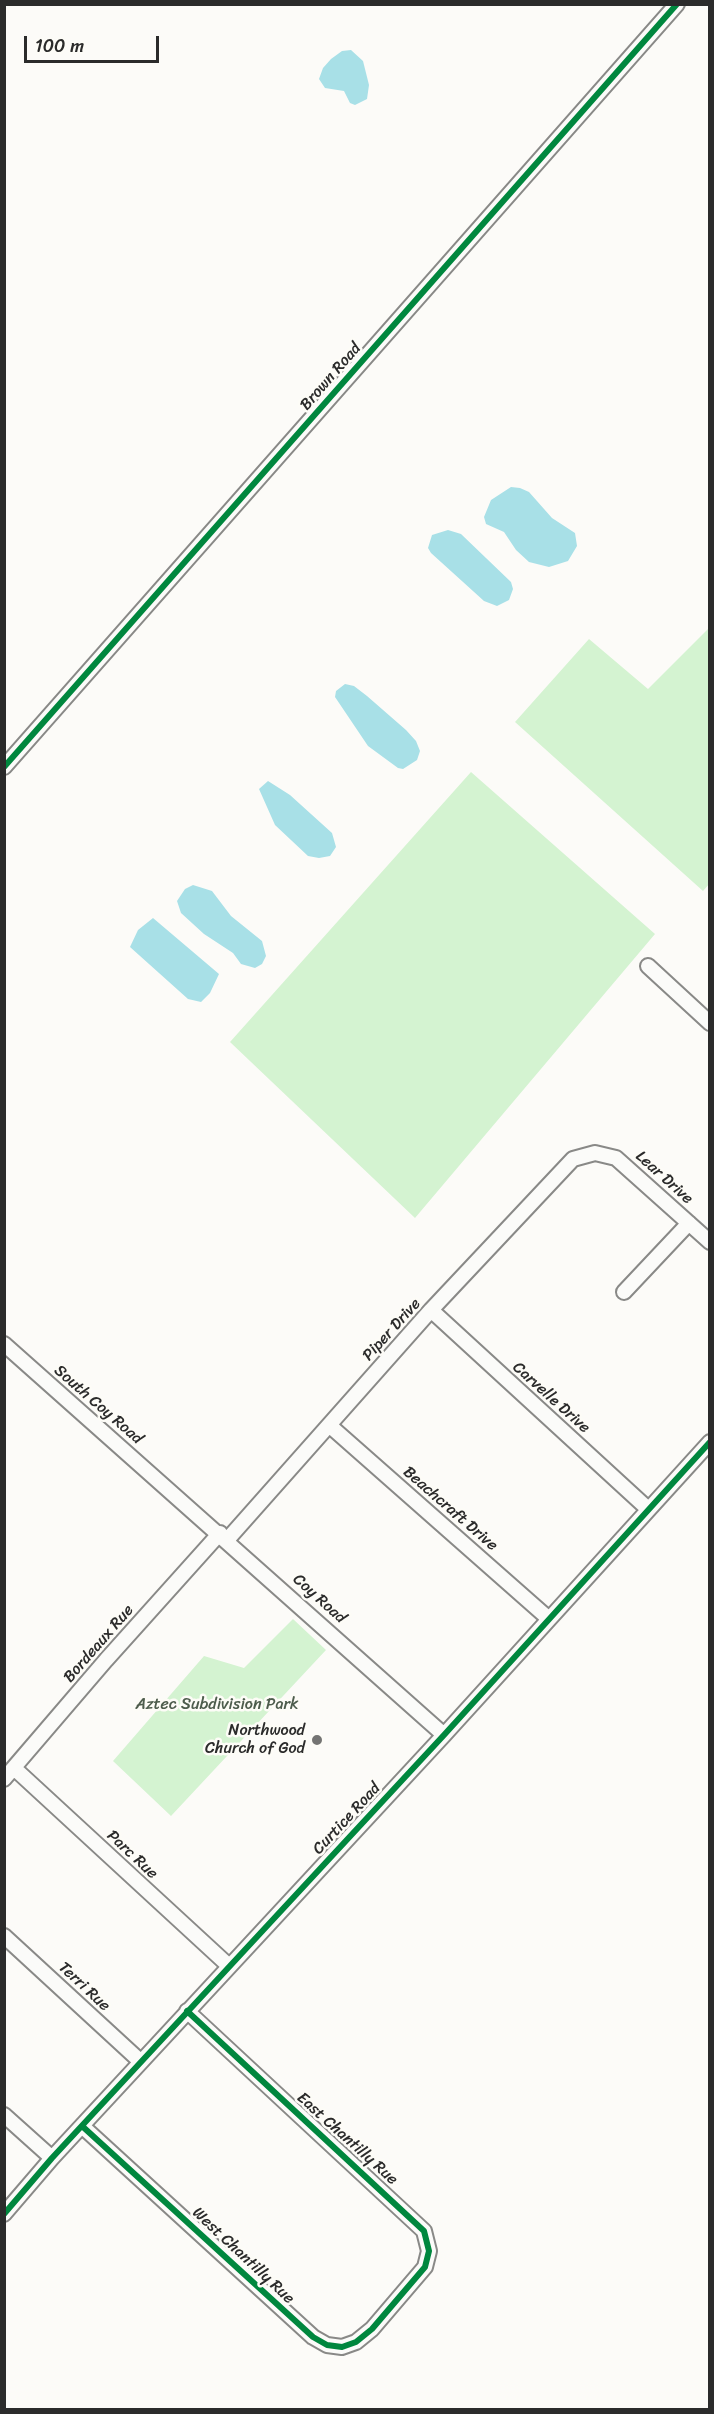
<!DOCTYPE html>
<style>
body{margin:0}
#map{position:relative;width:714px;height:2414px;overflow:hidden;background:#fcfbf8;font-family:Sriracha,sans-serif}
canvas{display:block}
.frame{position:absolute;inset:0;border:6px solid #2b2b2b;pointer-events:none}
.scale{position:absolute;left:24px;top:36px;width:135px;height:27px;box-sizing:border-box;border:3px solid #2b2b2b;border-top:0;padding-left:8px;font-size:18px;line-height:21px;white-space:nowrap;color:#2b2b2b;-webkit-text-stroke:4px #fdfcf7;paint-order:stroke}
</style>
<div id="map">
<canvas width="714" height="2414"></canvas>
<div class="frame"></div>
<div class="scale">100 m</div>
</div>
<script>
const c = document.querySelector('canvas').getContext('2d');
c.lineJoin = 'round';
function fill(path, color) {
  c.fillStyle = color;
  c.fill(path, 'evenodd');
}
function poly(rows) {
  const path = new Path2D();
  for (const r of rows) {
    path.moveTo(r[0], r[1]);
    for (let i = 2; i < r.length; i += 2) path.lineTo(r[i], r[i + 1]);
  }
  return path;
}
function stroke(path, color, width, dash) {
  c.strokeStyle = color;
  c.lineWidth = width;
  c.lineCap = dash ? 'butt' : 'round';
  c.setLineDash(dash || []);
  c.stroke(path);
}
function write(font, color, halo, rows, align = 'center') {
  c.font = font + ' Sriracha,sans-serif';
  c.lineWidth = 5;
  c.setLineDash([]);
  c.textBaseline = 'middle';
  c.strokeStyle = halo;
  c.fillStyle = color;
  for (const [text, x, y, turn = 0] of rows) {
    c.save();
    c.translate(x, y);
    c.rotate((+turn || 0) * Math.PI / 180);
    c.textAlign = isNaN(turn) ? turn : align;
    if (halo) c.strokeText(text, 0, 0);
    c.fillText(text, 0, 0);
    c.restore();
  }
}
const green = poly([
 [709,628,710,883,703,891,515,722,589,639,648,689],
 [471,772,655,934,415,1218,230,1042],
 [293,1619,326,1650,171,1816,113,1761,204,1656,244,1668]
]);
const water = poly([
 [351,50,363,61,369,85,367,99,355,105,350,103,344,91,325,88,319,79,323,68,331,59,342,51],
 [511,487,520,488,529,492,552,518,575,533,577,546,568,561,549,567,529,562,516,550,504,532,486,524,484,517,491,500],
 [448,530,461,534,511,582,513,589,509,600,497,606,484,601,431,553,428,548,432,535],
 [345,684,354,686,367,696,406,730,416,741,420,751,417,760,403,769,398,768,368,746,335,697,336,691],
 [268,781,290,795,332,833,336,847,330,856,319,858,308,856,275,825,259,789],
 [193,885,212,891,231,916,262,941,266,956,262,964,255,968,241,964,233,953,204,934,181,913,177,901,185,889],
 [153,918,219,974,210,993,201,1002,188,999,130,947,138,930]
]);
const minor = poly([
 [4,767,677,4],
 [648,966,710,1023],
 [624,1292,689,1223],
 [431,1310,648,1509],
 [4,1344,444,1735],
 [329,1425,549,1619],
 [227,1540,431,1310,573,1159,595,1153,616,1158,710,1242],
 [14,1768,229,1966],
 [4,1779,106,1660,220,1533],
 [4,1936,140,2061],
 [4,2115,52,2158],
 [82,2126,313,2337,327,2345,342,2347,356,2342,372,2329,425,2267,429,2251,424,2231,187,2011],
 [4,2214,52,2158,444,1735,710,1442]
]);
const cycleway = poly([
 [4,767,677,4],
 [82,2126,313,2337,327,2345,342,2347,356,2342,372,2329,425,2267,429,2251,424,2231,187,2011],
 [4,2214,52,2158,444,1735,710,1442]
]);
const markers = [
 [317,1740,6,"#747473"]
];
const streetNames = [
 ["Brown Road",331,377,-49],
 ["Lear Drive",664,1178,42],
 ["Piper Drive",392,1330,-48],
 ["Carvelle Drive",551,1398,42],
 ["South Coy Road",98,1405,41],
 ["Beachcraft Drive",450,1509,41],
 ["Coy Road",319,1599,42],
 ["Bordeaux Rue",99,1644,-49],
 ["Curtice Road",347,1819,-47],
 ["Parc Rue",132,1855,43],
 ["Terri Rue",84,1987,43],
 ["East Chantilly Rue",347,2139,42],
 ["West Chantilly Rue",243,2256,43]
];
const parkNames = [
 ["Aztec Subdivision Park",217,1705]
];
const poiNames = [
 ["Northwood",305,1731],
 ["Church of God",305,1749]
];
fill(green, '#d4f3d1');
fill(water, '#a8e0e7');
stroke(minor, '#898987', 18);
stroke(minor, '#fbfbf9', 14);
stroke(cycleway, '#00873e', 6);
for (const [x, y, r, color] of markers) {
  const dot = new Path2D();
  dot.arc(x, y, r, 0, 2 * Math.PI);
  c.fillStyle = color;
  c.fill(dot);
  stroke(dot, '#fdfcf7', 2);
}
write('16px', '#2b2b2b', '#fdfcf7', streetNames);
write('16px', '#4d5c4c', '#fdfcf7', parkNames);
write('16px', '#2b2b2b', '#fdfcf7', poiNames, 'right');
</script>
